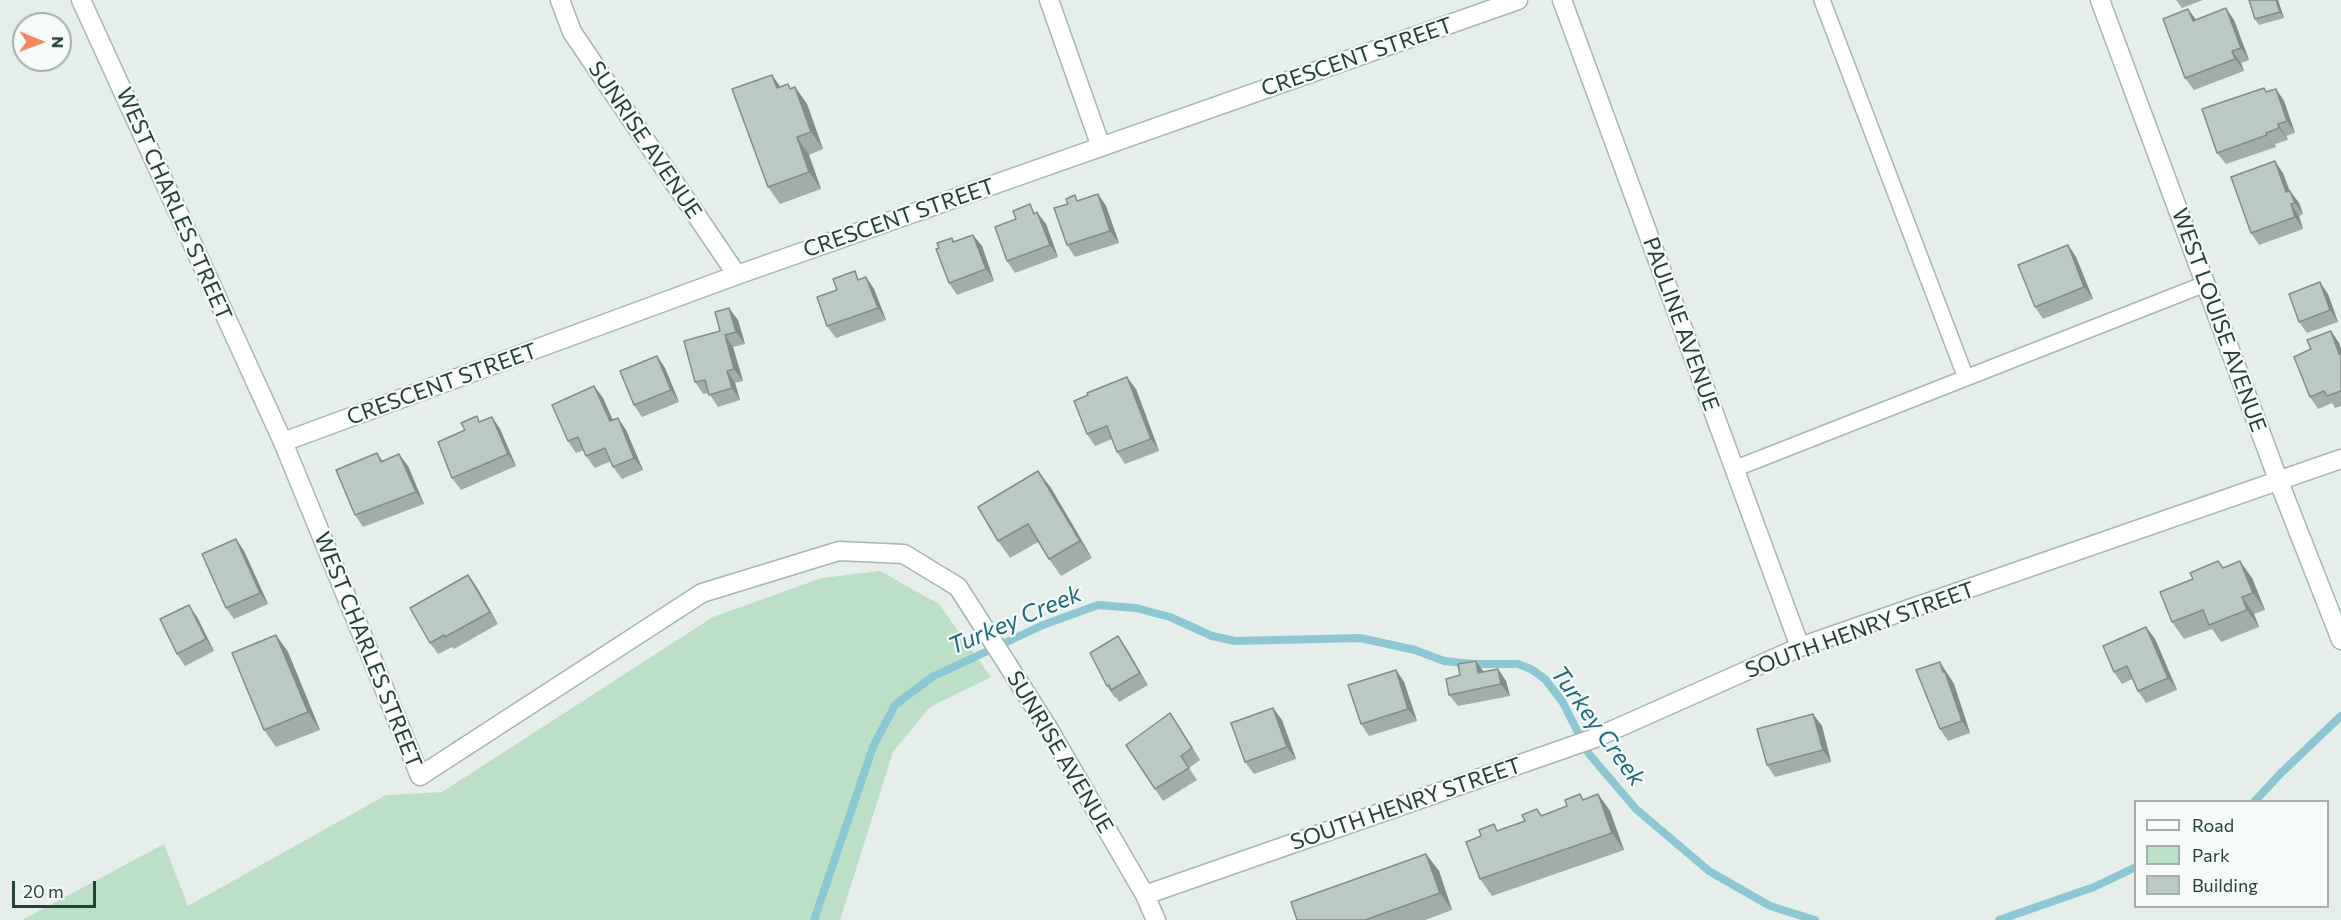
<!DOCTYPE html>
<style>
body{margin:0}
#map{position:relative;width:2341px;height:920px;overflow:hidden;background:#e5eeea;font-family:Commissioner,sans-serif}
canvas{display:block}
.legend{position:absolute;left:2134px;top:800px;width:195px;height:108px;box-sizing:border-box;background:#f6faf8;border:2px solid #a2b0ac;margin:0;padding:8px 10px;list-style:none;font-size:18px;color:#244039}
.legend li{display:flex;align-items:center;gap:12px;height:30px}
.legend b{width:30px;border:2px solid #a2b0ac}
.north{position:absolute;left:12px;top:12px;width:60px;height:60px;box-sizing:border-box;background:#f6faf8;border:2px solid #a2b0ac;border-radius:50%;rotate:91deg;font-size:16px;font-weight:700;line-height:24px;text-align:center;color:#244039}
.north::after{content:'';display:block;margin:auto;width:21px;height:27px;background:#f2865f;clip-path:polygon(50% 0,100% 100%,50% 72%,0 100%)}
.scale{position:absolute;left:12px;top:881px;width:84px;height:27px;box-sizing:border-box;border:3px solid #244039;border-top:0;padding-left:8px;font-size:18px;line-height:21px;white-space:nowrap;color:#244039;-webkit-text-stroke:4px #f6faf8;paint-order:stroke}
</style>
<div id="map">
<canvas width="2341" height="920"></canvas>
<ul class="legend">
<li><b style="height:8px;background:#fff"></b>Road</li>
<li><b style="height:16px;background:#bedfc7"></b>Park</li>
<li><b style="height:16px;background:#bac9c3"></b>Building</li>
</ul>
<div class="north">N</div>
<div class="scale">20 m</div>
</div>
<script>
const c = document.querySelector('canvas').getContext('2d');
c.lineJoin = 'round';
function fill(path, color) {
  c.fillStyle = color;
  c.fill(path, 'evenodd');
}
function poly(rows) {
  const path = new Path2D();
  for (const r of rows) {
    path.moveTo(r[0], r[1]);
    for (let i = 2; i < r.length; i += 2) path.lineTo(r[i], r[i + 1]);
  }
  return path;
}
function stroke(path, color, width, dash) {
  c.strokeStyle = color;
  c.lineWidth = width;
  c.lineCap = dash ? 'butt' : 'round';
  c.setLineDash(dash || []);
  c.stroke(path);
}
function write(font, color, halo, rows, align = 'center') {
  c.font = font + ' Commissioner,sans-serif';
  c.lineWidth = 4.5;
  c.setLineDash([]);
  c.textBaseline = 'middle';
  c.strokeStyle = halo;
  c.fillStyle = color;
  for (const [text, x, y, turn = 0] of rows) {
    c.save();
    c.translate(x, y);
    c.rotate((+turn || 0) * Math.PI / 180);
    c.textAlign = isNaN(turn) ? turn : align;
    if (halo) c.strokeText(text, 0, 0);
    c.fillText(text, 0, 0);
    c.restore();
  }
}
const green = poly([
 [880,571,939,604,991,677,930,707,893,752,840,920,22,920,164,844,188,906,386,795,442,792,713,617,822,578]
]);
const stream = poly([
 [2254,802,2281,773,2341,716],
 [814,920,873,747,895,705,932,677,1043,625,1098,605,1136,608,1170,617,1212,636,1235,641,1360,638,1415,650,1444,661,1473,664,1518,664,1531,669,1545,679,1562,701,1589,754,1636,809,1709,871,1770,906,1815,920],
 [1999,920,2094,887,2136,867]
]);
const service = poly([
 [1822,0,1966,378],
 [1734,469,2205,284]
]);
const minor = poly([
 [81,0,283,442,420,776,702,593,839,551,904,554,958,587,1048,728,1145,895,1156,920],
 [560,0,572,32,737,275],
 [1049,0,1101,147],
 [1562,0,1800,647],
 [2100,0,2279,482,2341,640],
 [283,442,737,275,1518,0],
 [1145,895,1595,738,1800,647,2341,459]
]);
const wall = poly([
 [2176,0,2203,0,2182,8],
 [2249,0,2278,0,2284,18,2259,25,2255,19],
 [2188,9,2196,20,2234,20,2249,60,2241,63,2244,71,2194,90,2185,78],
 [772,75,780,87,791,89,795,87,807,104,823,149,809,155,821,189,780,204,768,187],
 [2264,88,2266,92,2276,89,2284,101,2295,133,2286,136,2288,140,2275,144,2276,147,2226,164,2217,153],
 [2283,173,2290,191,2299,203,2303,214,2299,216,2303,229,2259,245,2251,233],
 [1098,194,1106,206,1119,243,1075,257,1067,245,1068,204],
 [1036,213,1046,224,1058,257,1015,273,1007,261,1016,219],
 [973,235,982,246,994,281,957,295,949,283,954,242],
 [2068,245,2076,257,2093,299,2043,319,2035,307],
 [866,277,874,289,886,320,836,338,827,326,837,290],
 [2328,294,2338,322,2307,333,2299,322],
 [738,320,745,344,733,347,743,381,735,383,740,400,718,407,709,393,703,394,695,382,720,331],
 [2331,331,2339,343,2341,349,2341,406,2335,408,2332,403,2318,409,2310,397,2311,349],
 [657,356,665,368,679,402,642,417,634,405],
 [594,386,603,398,613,420,626,430,643,470,622,479,613,467,611,461,595,468,586,456,584,450,576,453,568,441],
 [1136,389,1159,451,1125,464,1117,452,1112,439,1095,446,1087,434],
 [492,417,500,429,516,466,461,490,452,478,465,430,481,421],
 [377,453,383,461,408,466,424,504,363,527,355,515],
 [1038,471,1051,488,1092,558,1061,576,1049,559,1038,542,1010,558,998,541],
 [236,539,244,551,268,604,234,619,226,608],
 [2223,568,2252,578,2265,610,2254,614,2259,627,2221,642,2212,629,2184,639,2172,622],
 [476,586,498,624,454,649,452,647,438,654,430,643],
 [197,617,214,651,185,666,177,654],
 [2146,627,2155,639,2177,690,2146,703,2138,691,2132,679,2122,684,2114,672],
 [276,635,288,652,320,730,276,747,264,730],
 [1118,636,1126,648,1148,685,1119,702,1116,697,1115,698,1107,686],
 [1498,669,1506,681,1510,696,1458,706,1449,695,1484,672],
 [1396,670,1404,682,1417,721,1369,736,1361,724],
 [1948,674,1954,684,1970,733,1948,741,1940,729],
 [1273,708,1282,720,1296,759,1254,774,1245,762],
 [1813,714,1822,726,1831,762,1775,777,1767,765],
 [1178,725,1200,760,1189,768,1197,780,1163,801,1155,789],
 [1580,794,1584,800,1598,794,1610,811,1624,850,1492,896,1480,879,1499,831,1525,821,1537,809,1542,815,1567,806],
 [1426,854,1439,871,1452,910,1425,920,1297,920]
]);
const shadedWall = poly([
 [2276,0,2278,0,2284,18,2280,12],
 [2226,8,2234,20,2249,60,2241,48],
 [2188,9,2197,21,2193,21],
 [2232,51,2241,63,2244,71,2235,59],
 [772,75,784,92,777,88],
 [795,87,807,104,823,149,811,132],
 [2276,89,2284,101,2295,133,2287,121],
 [2278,124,2286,136,2288,140,2279,128],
 [797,137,809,155,821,189,809,172],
 [2275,161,2283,173,2294,204,2286,192],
 [2290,191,2299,203,2303,214,2295,203],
 [1098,194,1106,206,1119,243,1110,231],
 [2291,204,2299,216,2303,229,2295,217],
 [1037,212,1046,224,1058,257,1050,245],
 [973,235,982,246,994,281,986,269],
 [2068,245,2076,257,2093,299,2084,287],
 [866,277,874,289,886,320,878,308],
 [2320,282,2328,294,2338,322,2330,310],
 [729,308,738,320,745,344,736,332],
 [2331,331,2339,343,2341,349,2341,357,2339,354],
 [725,335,733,347,743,381,734,369],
 [657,356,665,368,679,402,671,390],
 [727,371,735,383,740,400,732,388],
 [1127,377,1136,389,1159,451,1151,439],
 [594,386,603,398,618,433,610,421],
 [492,417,500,429,516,466,508,454],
 [618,418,626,430,643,470,634,458],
 [399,454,408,466,424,504,416,492],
 [1038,471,1051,488,1092,558,1080,541],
 [236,539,244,551,268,604,260,593],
 [2240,561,2252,578,2265,610,2253,593],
 [468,575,476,586,498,624,490,612],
 [2242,597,2254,614,2259,627,2247,610],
 [189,605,197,617,214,651,206,639],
 [2146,627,2155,639,2177,690,2168,678],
 [276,635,288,652,320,730,308,712],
 [1118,636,1126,648,1148,685,1140,673],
 [1476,661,1484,672,1478,673],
 [1940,662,1954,684,1970,733,1962,721],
 [1498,669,1506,681,1510,696,1501,684],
 [1396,670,1404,682,1417,721,1408,709],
 [1273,708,1282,720,1296,759,1287,747],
 [1170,713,1178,725,1200,760,1192,748],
 [1813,714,1822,726,1831,762,1823,750],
 [1598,794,1610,811,1624,850,1612,833],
 [1426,854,1439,871,1452,910,1440,893]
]);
const building = poly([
 [2249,0,2276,0,2280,12,2255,19,2249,0],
 [2226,8,2241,48,2232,51,2235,59,2185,78,2163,19,2188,9,2193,21,2226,8],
 [772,75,777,88,788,84,790,89,795,87,811,132,797,137,809,172,768,187,732,89,772,75],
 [2264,88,2266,92,2276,89,2287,121,2278,124,2279,128,2266,133,2267,135,2217,153,2202,109,2264,88],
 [2275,161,2286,192,2290,191,2295,203,2291,204,2295,217,2251,233,2231,177,2275,161],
 [1098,194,1110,231,1067,245,1054,208,1068,204,1066,199,1075,195,1077,201,1098,194],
 [1030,204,1034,214,1037,212,1050,245,1007,261,995,227,1016,219,1013,211,1030,204],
 [973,235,986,269,949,283,936,249,939,248,937,243,952,238,953,242,973,235],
 [2068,245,2084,287,2035,307,2018,265,2068,245],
 [855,271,858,280,866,277,878,308,827,326,817,297,837,290,833,279,855,271],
 [2320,282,2330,310,2299,322,2289,294,2320,282],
 [729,308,736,332,725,335,734,369,727,371,732,388,709,395,705,380,695,382,684,341,720,331,715,312,729,308],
 [2331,331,2339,354,2341,354,2341,391,2327,396,2324,391,2310,397,2294,357,2311,349,2307,340,2331,331],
 [657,356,671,390,634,405,620,371,657,356],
 [1127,377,1151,439,1117,452,1107,426,1087,434,1074,401,1088,395,1087,393,1127,377],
 [594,386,610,421,618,418,634,458,613,467,605,448,586,456,578,437,568,441,552,405,594,386],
 [477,416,479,422,492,417,508,454,452,478,438,442,465,430,461,423,477,416],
 [377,453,381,462,399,454,416,492,355,515,336,470,377,453],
 [1038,471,1080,541,1049,559,1028,524,998,541,978,507,1038,471],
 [236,539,260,593,226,608,202,554,236,539],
 [2218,561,2223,568,2240,561,2253,593,2242,597,2247,610,2209,625,2203,610,2172,622,2160,592,2193,579,2190,573,2218,561],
 [468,575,490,612,445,637,444,635,430,643,410,608,468,575],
 [189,605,206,639,177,654,160,619,189,605],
 [2146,627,2168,678,2138,691,2127,666,2114,672,2103,646,2146,627],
 [276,635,308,712,264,730,232,653,276,635],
 [1118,636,1140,673,1111,690,1109,685,1107,686,1090,653,1118,636],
 [1476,661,1478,673,1498,669,1501,684,1449,695,1446,679,1460,675,1458,664,1476,661],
 [1940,662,1943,672,1945,672,1962,721,1940,729,1916,670,1940,662],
 [1396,670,1408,709,1361,724,1348,685,1396,670],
 [1273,708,1287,747,1245,762,1231,723,1273,708],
 [1170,713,1192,748,1181,756,1189,768,1155,789,1126,745,1170,713],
 [1813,714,1823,750,1767,765,1757,729,1813,714],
 [1580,794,1583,800,1598,794,1612,833,1480,879,1466,842,1481,836,1479,830,1494,824,1497,831,1525,821,1522,815,1537,809,1541,816,1567,806,1565,800,1580,794],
 [1426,854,1440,893,1365,920,1297,920,1291,902,1426,854]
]);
const streetNames = [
 ["CRESCENT STREET",1357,57,-19],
 ["SUNRISE AVENUE",645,140,56],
 ["WEST CHARLES STREET",174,204,66],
 ["CRESCENT STREET",899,218,-19],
 ["WEST LOUISE AVENUE",2219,320,70],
 ["PAULINE AVENUE",1681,324,70],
 ["CRESCENT STREET",442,384,-20],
 ["SOUTH HENRY STREET",1860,630,-20],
 ["WEST CHARLES STREET",368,650,68],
 ["SUNRISE AVENUE",1060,752,59],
 ["SOUTH HENRY STREET",1406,804,-19]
];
const waterNames = [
 ["Turkey Creek",1015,620,-23],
 ["Turkey Creek",1598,726,54]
];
fill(green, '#bedfc7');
stroke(stream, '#8dc7d3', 8);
stroke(service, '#a7b6b1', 18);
stroke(minor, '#a7b6b1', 21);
stroke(service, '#fff', 15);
stroke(minor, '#fff', 18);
fill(wall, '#a0ada8');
fill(shadedWall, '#828d88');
fill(building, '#bac9c3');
stroke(building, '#828d88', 1.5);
write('22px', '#244039', '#f6faf8', streetNames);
write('italic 24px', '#1d6b7d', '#f6faf8', waterNames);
</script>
